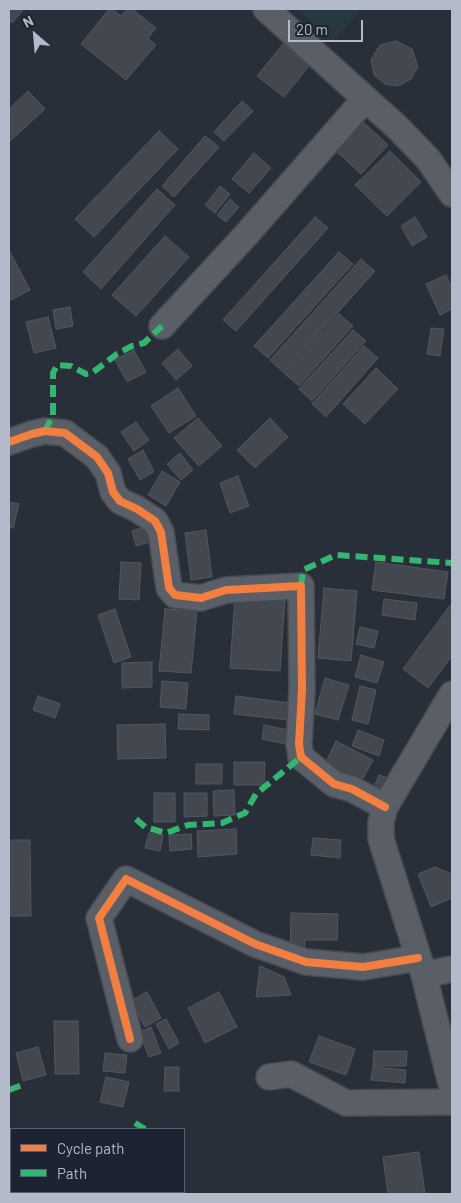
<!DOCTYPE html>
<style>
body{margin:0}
#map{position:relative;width:461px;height:1203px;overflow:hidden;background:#292f39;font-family:Barlow,sans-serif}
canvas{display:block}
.frame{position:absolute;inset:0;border:10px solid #b3baca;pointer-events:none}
.legend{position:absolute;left:10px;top:1128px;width:175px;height:65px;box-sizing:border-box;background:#1c2434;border:1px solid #586070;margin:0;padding:6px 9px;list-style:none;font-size:15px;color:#b3baca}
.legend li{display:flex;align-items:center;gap:10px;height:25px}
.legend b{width:25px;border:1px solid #586070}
.north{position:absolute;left:10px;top:10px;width:50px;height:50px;-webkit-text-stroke:4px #1c2434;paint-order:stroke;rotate:333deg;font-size:14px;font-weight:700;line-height:20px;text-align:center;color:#b3baca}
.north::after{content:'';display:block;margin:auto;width:18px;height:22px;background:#b3baca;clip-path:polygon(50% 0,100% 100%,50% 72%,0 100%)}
.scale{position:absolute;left:288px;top:20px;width:75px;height:22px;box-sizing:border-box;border:2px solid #b3baca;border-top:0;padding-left:6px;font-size:15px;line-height:18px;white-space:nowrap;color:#b3baca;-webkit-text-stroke:4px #1c2434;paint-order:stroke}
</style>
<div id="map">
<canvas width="461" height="1203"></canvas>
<div class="frame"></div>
<ul class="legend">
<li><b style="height:6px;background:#f27e40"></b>Cycle path</li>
<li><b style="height:6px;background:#33b770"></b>Path</li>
</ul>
<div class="north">N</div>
<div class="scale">20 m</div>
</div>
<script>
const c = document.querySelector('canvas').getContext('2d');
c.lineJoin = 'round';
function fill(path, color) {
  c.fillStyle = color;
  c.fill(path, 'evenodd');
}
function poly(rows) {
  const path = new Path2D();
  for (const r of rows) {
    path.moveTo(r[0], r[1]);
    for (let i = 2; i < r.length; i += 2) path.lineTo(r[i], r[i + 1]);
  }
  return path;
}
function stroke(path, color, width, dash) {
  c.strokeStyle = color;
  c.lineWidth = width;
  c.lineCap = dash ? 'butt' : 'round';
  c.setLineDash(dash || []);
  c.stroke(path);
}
const green = poly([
 [297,9,362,9,332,42]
]);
const building = poly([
 [9,9,24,9,12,23,9,20,9,9],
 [109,9,112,9,121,16,128,9,132,9,156,28,148,38,156,45,126,80,81,44,109,9],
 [396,41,412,49,418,67,411,79,398,86,385,84,374,75,371,60,380,45,396,41],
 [283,44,309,66,284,97,257,76,283,44],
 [28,91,45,109,9,142,9,109,28,91],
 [242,101,253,111,224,141,214,132,242,101],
 [361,120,388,145,361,174,333,148,361,120],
 [159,131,178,149,94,237,75,219,159,131],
 [205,136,219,147,174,197,162,186,205,136],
 [390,151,421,182,387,216,355,185,390,151],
 [254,153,271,168,249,193,232,179,254,153],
 [220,186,230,194,215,213,205,205,220,186],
 [157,189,175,205,101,289,83,272,157,189],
 [230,199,239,207,226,222,217,215,230,199],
 [315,217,328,228,236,331,223,320,315,217],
 [415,217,427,237,412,246,401,226,415,217],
 [165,236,189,257,136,316,112,295,165,236],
 [9,250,30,290,9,301,9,250],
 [339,252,353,264,268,358,254,346,339,252],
 [361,259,375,271,284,373,270,360,361,259],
 [446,275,452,288,452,309,440,315,426,284,446,275],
 [70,307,73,326,56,329,53,310,70,307],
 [339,314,353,326,299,386,285,374,339,314],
 [48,317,56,348,34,353,26,322,48,317],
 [431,328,444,329,440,356,427,354,431,328],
 [353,330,366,341,312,401,299,389,353,330],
 [364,346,378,358,326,417,312,404,364,346],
 [178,349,192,366,176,380,162,363,178,349],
 [134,350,146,372,127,382,115,360,134,350],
 [376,368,398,389,365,424,343,404,376,368],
 [178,388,196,416,169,433,151,406,178,388],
 [198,418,222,446,199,466,174,438,198,418],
 [270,418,288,437,255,468,237,450,270,418],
 [136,422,149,440,134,451,121,432,136,422],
 [143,450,154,472,140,480,128,459,143,450],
 [180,453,193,470,181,480,167,464,180,453],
 [162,471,180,482,166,506,148,495,162,471],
 [238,476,249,506,230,513,220,483,238,476],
 [9,502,19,504,13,528,9,527,9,502],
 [151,525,156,540,136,546,132,531,151,525],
 [206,530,212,577,191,580,185,533,206,530],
 [121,562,141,563,139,600,119,599,121,562],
 [376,562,448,572,444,599,372,590,376,562],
 [324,588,357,591,351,661,318,658,324,588],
 [235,596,285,599,280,671,230,668,235,596],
 [384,599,417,603,415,620,382,615,384,599],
 [452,603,452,656,428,688,403,669,452,603],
 [115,609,131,657,114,663,98,615,115,609],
 [165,609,197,611,191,673,159,671,165,609],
 [360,627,378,631,374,648,356,644,360,627],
 [361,655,384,662,377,683,355,677,361,655],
 [152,662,152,687,122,688,122,663,152,662],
 [325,678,349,685,338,720,315,714,325,678],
 [162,681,188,683,186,709,160,707,162,681],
 [360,686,376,690,368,724,352,720,360,686],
 [38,696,60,704,55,718,33,710,38,696],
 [236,696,290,703,288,720,234,714,236,696],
 [179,714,209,715,209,730,178,729,179,714],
 [165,724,166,758,118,759,117,725,165,724],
 [264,725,288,730,285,744,262,739,264,725],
 [358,730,384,740,379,756,352,746,358,730],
 [336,741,373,760,360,784,324,766,336,741],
 [234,762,265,762,264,785,234,785,234,762],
 [196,764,222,764,222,784,196,784,196,764],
 [379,775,394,780,388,796,373,790,379,775],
 [234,790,235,815,214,816,213,791,234,790],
 [154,793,175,793,175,822,154,822,154,793],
 [184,793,207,793,207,816,184,817,184,793],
 [236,829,237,854,198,857,197,831,236,829],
 [149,833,163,835,160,851,145,848,149,833],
 [191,834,192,849,170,851,169,835,191,834],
 [313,838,341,840,340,858,311,855,313,838],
 [9,840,30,840,31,916,10,916,9,840],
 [435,867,452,874,452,898,431,907,418,874,435,867],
 [291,913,338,914,337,940,305,940,304,955,290,954,291,913],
 [260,966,284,977,291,995,256,997,260,966],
 [147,992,161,1018,145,1027,131,1001,147,992],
 [219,992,237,1027,205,1043,188,1008,219,992],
 [166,1019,179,1043,169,1049,156,1024,166,1019],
 [54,1021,78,1021,79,1074,55,1074,54,1021],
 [151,1027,161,1053,149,1057,139,1032,151,1027],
 [319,1036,355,1049,346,1075,309,1062,319,1036],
 [38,1047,46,1075,23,1081,16,1053,38,1047],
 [374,1051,407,1051,406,1066,373,1066,374,1051],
 [105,1053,127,1055,125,1073,103,1071,105,1053],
 [165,1067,179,1067,179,1091,164,1091,165,1067],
 [373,1067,406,1070,405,1083,371,1080,373,1067],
 [106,1077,129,1082,123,1107,100,1102,106,1077],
 [419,1152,425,1194,388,1194,383,1157,419,1152]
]);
const street = poly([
 [266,9,397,127,428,159,452,194],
 [162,326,246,235,365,99],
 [9,442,32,434,45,431,65,433,97,457,108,473,113,492,120,501,137,509,155,521,161,532,169,588,175,595,201,598,226,590,301,586,302,690,299,744,301,757,334,784,352,789,385,807],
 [452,694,385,807,381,822,381,839,424,975,452,1088],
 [424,975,452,969],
 [130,1039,99,918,126,879,255,944,306,962,363,967,418,958],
 [269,1077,291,1074,346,1103,452,1102]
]);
const quiet = poly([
 [45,431,53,415,53,373,57,365,71,366,86,374,92,373,117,354,132,346,144,343,162,326],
 [301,586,303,570,336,555,452,563],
 [136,819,145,827,166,833,188,825,222,823,245,813,256,794,301,757],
 [9,1090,25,1084],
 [135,1123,145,1129],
 [127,1192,128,1194]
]);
const cycleway = poly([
 [9,442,32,434,45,431,65,433,97,457,108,473,113,492,120,501,137,509,155,521,161,532,169,588,175,595,201,598,226,590,301,586,302,690,299,744,301,757,334,784,352,789,385,807],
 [130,1039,99,918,126,879,255,944,306,962,363,967,418,958]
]);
fill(green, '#26393f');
fill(building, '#424750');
stroke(building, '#515760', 1);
stroke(street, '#464a51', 28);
stroke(street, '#5a5e66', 25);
stroke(quiet, '#33b770', 6, [12, 6]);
stroke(cycleway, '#f27e40', 8);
</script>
